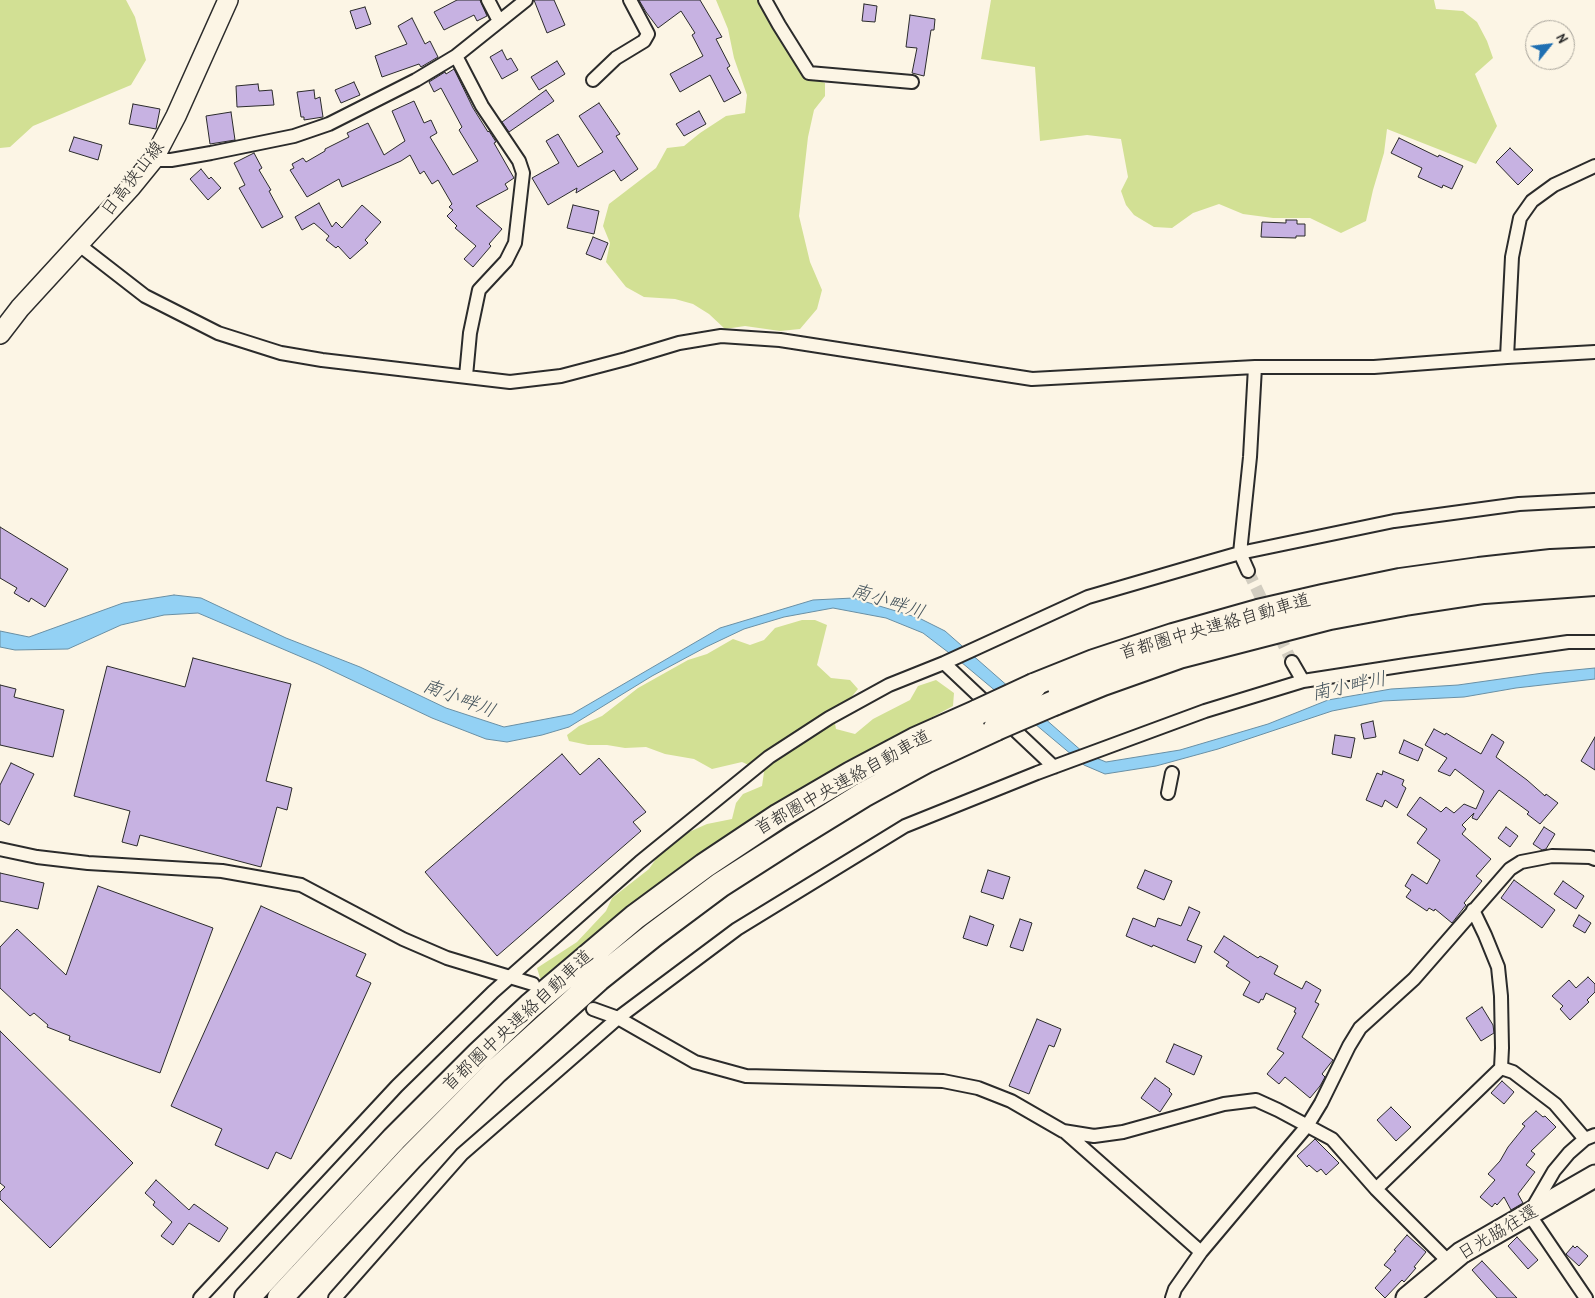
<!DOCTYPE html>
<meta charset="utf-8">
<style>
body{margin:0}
#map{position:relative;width:1595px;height:1298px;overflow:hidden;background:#fcf5e5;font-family:"Patrick Hand",sans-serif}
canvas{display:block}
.north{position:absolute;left:1525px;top:20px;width:50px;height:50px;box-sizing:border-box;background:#fcf5e5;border:1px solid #a8a49b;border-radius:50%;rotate:61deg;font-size:14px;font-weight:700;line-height:20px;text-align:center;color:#2b2b2b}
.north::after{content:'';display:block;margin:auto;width:18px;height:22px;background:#1f6fb2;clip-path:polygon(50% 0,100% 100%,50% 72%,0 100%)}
</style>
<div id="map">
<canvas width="1595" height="1298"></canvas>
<div class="north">N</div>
</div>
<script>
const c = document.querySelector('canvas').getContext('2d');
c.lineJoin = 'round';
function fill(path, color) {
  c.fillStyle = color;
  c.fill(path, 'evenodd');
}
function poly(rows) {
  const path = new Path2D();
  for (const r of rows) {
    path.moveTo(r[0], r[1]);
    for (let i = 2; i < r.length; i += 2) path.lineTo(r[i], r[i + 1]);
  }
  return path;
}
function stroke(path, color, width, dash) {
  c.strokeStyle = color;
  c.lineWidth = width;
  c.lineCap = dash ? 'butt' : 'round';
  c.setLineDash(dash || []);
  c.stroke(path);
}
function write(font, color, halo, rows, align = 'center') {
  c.font = font + ' "Patrick Hand","Klee One",sans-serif';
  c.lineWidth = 4.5;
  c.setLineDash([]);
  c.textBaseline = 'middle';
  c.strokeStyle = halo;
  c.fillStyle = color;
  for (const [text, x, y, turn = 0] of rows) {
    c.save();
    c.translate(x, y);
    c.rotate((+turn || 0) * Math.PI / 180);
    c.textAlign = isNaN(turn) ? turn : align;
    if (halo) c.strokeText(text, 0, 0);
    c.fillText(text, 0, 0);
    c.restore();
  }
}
const green = poly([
 [0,0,126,0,135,17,146,60,131,85,33,126,10,147,0,148],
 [716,0,761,0,803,75,825,83,825,96,814,110,808,137,799,216,810,262,822,290,817,309,800,329,780,331,745,326,725,329,709,314,693,304,675,299,644,297,626,287,606,262,610,243,603,226,609,204,656,168,667,148,684,146,700,133,726,116,745,113,747,95,734,58,728,29],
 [991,0,1434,0,1436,9,1463,11,1477,22,1487,41,1493,58,1475,74,1497,126,1476,164,1387,129,1384,153,1373,190,1366,221,1341,233,1310,218,1273,218,1243,214,1219,204,1193,213,1172,228,1154,227,1134,215,1126,205,1121,191,1128,177,1121,139,1087,135,1040,141,1035,67,981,59],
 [802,620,815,620,827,625,817,665,831,678,850,680,858,689,849,700,832,708,836,729,855,734,873,719,910,700,918,686,936,680,954,693,953,706,873,749,846,761,811,783,762,817,559,977,540,978,537,968,577,942,606,911,612,898,649,869,658,856,689,832,707,824,732,819,736,803,743,794,762,786,764,772,742,762,712,769,694,759,665,754,646,747,625,748,607,745,588,745,569,741,567,735,579,726,602,716,638,688,688,660,707,654,733,639,750,645,764,640,775,628]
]);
const water = poly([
 [174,595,201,598,286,638,360,667,446,708,504,727,572,714,720,628,813,600,853,598,919,618,945,631,1084,753,1106,762,1180,750,1268,724,1328,700,1391,689,1458,685,1543,673,1595,668,1595,679,1516,688,1464,697,1383,701,1332,711,1218,749,1156,766,1105,774,1084,765,961,662,923,633,886,618,833,608,784,617,744,629,706,647,652,676,569,727,542,735,507,742,486,739,432,718,318,664,198,613,164,615,121,625,68,649,15,650,0,647,0,631,29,637,123,603,174,595]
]);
const building = poly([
 [457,0,480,0,487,16,477,21,474,15,444,30,434,12,457,0],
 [534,0,554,0,565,25,547,33,534,0],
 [639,0,700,0,722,37,716,39,730,66,727,68,741,93,724,102,710,75,680,92,670,74,703,56,692,35,695,33,681,11,658,28,646,12,639,0],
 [864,4,877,6,875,22,862,21,864,4],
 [365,7,371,24,356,29,350,11,365,7],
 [910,15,935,19,934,30,931,30,924,76,912,73,917,48,906,47,910,15],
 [412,18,425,44,430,41,438,57,421,67,419,64,382,77,375,56,407,44,398,26,412,18],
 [502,50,507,60,511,58,518,70,502,79,490,57,502,50],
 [557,61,565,74,539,90,531,77,557,61],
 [454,69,473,108,488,132,489,131,496,142,494,143,514,178,505,184,508,189,476,206,502,229,489,244,491,246,473,267,464,259,476,246,455,228,457,226,447,216,453,210,449,207,452,204,438,180,432,184,424,171,420,174,410,155,401,161,342,187,339,179,307,197,290,170,294,168,292,164,303,158,306,162,325,151,325,149,349,137,347,133,368,123,384,155,405,141,392,111,414,101,424,123,431,120,437,133,430,137,453,175,478,161,459,130,462,127,441,88,434,92,429,82,445,72,446,74,454,69],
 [354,82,360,95,341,103,335,90,354,82],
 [258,84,259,91,272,90,274,105,237,107,236,86,258,84],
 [314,90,315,99,320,97,323,117,304,120,304,117,301,117,297,92,314,90],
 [546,90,554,101,509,132,502,122,546,90],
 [599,103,620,134,616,136,638,169,621,181,614,170,576,193,577,188,548,205,532,178,559,163,546,141,558,134,578,167,603,152,579,116,599,103],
 [133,104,160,109,156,129,129,124,133,104],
 [699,111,706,124,684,136,676,124,699,111],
 [231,112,235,140,210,144,206,116,231,112],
 [74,137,102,145,98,160,69,151,74,137],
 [1399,138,1438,157,1439,155,1463,166,1452,189,1443,185,1442,188,1418,177,1422,168,1391,153,1399,138],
 [1510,148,1533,170,1518,185,1496,162,1510,148],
 [254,153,262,168,259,170,271,190,269,191,283,217,262,228,239,188,245,185,234,163,254,153],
 [201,169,209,179,211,177,221,188,208,200,190,179,201,169],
 [319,203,332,227,336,222,342,228,362,205,381,222,365,240,368,243,350,259,338,246,336,248,326,240,329,236,314,223,302,230,295,217,319,203],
 [573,205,599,211,594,234,567,228,573,205],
 [1286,220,1297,220,1297,224,1305,224,1305,236,1296,236,1296,238,1261,237,1262,222,1286,223,1286,220],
 [593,237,608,243,601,260,586,254,593,237],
 [0,527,68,569,45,607,31,598,29,602,14,593,17,588,0,578,0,527],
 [193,658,291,684,266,781,292,788,287,810,277,807,261,867,140,835,137,846,122,842,130,811,74,796,107,666,185,687,193,658],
 [0,685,16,689,14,697,64,710,53,757,0,745,0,685],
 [1373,721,1376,737,1364,739,1361,724,1373,721],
 [1434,729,1445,735,1446,733,1481,754,1492,734,1504,742,1496,757,1527,780,1545,796,1546,794,1558,803,1540,824,1527,814,1529,812,1499,790,1477,820,1472,818,1474,813,1462,825,1466,829,1462,834,1491,859,1476,876,1482,881,1464,903,1466,905,1452,923,1435,909,1434,911,1429,908,1427,911,1406,897,1411,890,1405,886,1412,874,1427,884,1440,860,1417,843,1427,829,1407,815,1420,797,1441,812,1446,807,1454,813,1464,804,1476,809,1484,791,1455,769,1450,776,1438,771,1447,758,1425,745,1434,729],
 [1335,735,1355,738,1351,758,1332,754,1335,735],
 [1595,737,1595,770,1581,761,1595,737],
 [1404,740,1423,749,1418,761,1399,753,1404,740],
 [562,754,580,775,599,758,646,812,633,822,641,831,497,956,425,872,562,754],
 [11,763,34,774,9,825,0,820,0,785,11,763],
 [1383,771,1404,780,1402,785,1406,788,1397,808,1385,800,1382,807,1366,800,1377,773,1382,775,1383,771],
 [1506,827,1518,836,1510,847,1498,838,1506,827],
 [1544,827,1555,834,1546,849,1542,850,1533,844,1544,827],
 [988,870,1010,877,1003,899,981,892,988,870],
 [1145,870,1172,881,1164,900,1137,888,1145,870],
 [0,873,44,883,38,909,0,901,0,873],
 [1514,880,1555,910,1542,928,1501,898,1514,880],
 [1563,881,1584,896,1576,909,1554,894,1563,881],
 [98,886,213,928,160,1073,69,1040,70,1036,47,1027,48,1025,34,1013,30,1016,0,988,0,947,17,929,66,975,98,886],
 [261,906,366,954,356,976,371,983,291,1159,276,1152,268,1169,215,1145,222,1129,171,1106,261,906],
 [1189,907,1200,912,1187,940,1202,946,1195,963,1153,945,1152,947,1126,936,1133,918,1155,927,1158,918,1181,926,1189,907],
 [1579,915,1591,923,1585,933,1573,926,1579,915],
 [970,916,994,925,987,946,963,938,970,916],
 [1020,919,1032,923,1023,951,1010,947,1020,919],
 [1224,936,1258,958,1260,956,1278,966,1274,974,1302,989,1306,981,1321,990,1315,1002,1319,1004,1302,1037,1333,1060,1322,1074,1325,1077,1320,1086,1310,1098,1285,1077,1279,1084,1267,1074,1284,1053,1277,1049,1296,1013,1294,1012,1296,1008,1266,993,1263,1000,1261,999,1259,1003,1243,995,1250,982,1226,966,1229,962,1214,952,1224,936],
 [1588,977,1595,984,1595,992,1587,1000,1589,1002,1570,1020,1560,1009,1563,1006,1552,996,1569,980,1576,988,1588,977],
 [1482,1007,1493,1025,1494,1033,1481,1041,1466,1018,1482,1007],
 [1037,1019,1061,1029,1054,1047,1049,1045,1029,1094,1009,1086,1037,1019],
 [0,1031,133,1163,50,1248,0,1199,0,1192,5,1187,0,1183,0,1031],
 [1174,1044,1202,1056,1194,1075,1166,1062,1174,1044],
 [1155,1078,1170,1089,1169,1091,1172,1094,1160,1112,1141,1098,1155,1078],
 [1502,1081,1514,1092,1504,1104,1491,1093,1502,1081],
 [1391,1107,1411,1127,1396,1141,1377,1120,1391,1107],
 [1536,1111,1543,1117,1545,1116,1556,1127,1531,1151,1535,1154,1526,1165,1535,1172,1518,1194,1523,1203,1511,1210,1504,1197,1497,1205,1495,1203,1492,1207,1480,1197,1495,1180,1488,1174,1500,1161,1508,1147,1525,1126,1522,1124,1536,1111],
 [1315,1139,1339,1163,1326,1175,1321,1169,1317,1172,1309,1165,1307,1167,1297,1156,1315,1139],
 [156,1180,189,1210,194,1204,228,1228,219,1242,189,1223,173,1245,161,1236,172,1222,153,1205,155,1202,145,1193,156,1180],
 [1407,1235,1426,1252,1414,1267,1416,1268,1404,1282,1402,1280,1385,1298,1375,1288,1391,1270,1384,1265,1396,1251,1394,1250,1407,1235],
 [1517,1237,1538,1260,1528,1269,1508,1246,1517,1237],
 [1573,1246,1575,1248,1577,1246,1588,1256,1579,1266,1566,1254,1573,1246],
 [1482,1261,1517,1298,1497,1298,1472,1270,1482,1261]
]);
const minorTunnel = poly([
 [1248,571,1292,662]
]);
const minor = poly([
 [488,0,499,21],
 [765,0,779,25,809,73,912,82],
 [456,56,482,106,519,161,523,173,515,243,506,261,479,290,470,333,466,376],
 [593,80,616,58,644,41,648,34,630,0],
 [153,160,171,160,211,153,294,136,329,124,416,80,456,56,526,0],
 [78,244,145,296,218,333,281,353,322,360,510,382,561,376,626,359,679,343,721,336,780,340,1032,379,1255,367,1374,367,1507,357,1595,352],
 [1507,357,1512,257,1520,218,1532,201,1554,185,1595,166],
 [1248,571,1240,553,1250,457,1255,367],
 [1292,662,1303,681],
 [944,663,1054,767],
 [1168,793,1172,773],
 [0,849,37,857,88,863,222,871,301,885,403,939,447,958,533,984],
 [593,1009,618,1018,695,1062,746,1076,943,1081,978,1088,1011,1101,1063,1131,1094,1136,1123,1132,1224,1104,1256,1100,1278,1110,1332,1139,1376,1189,1450,1263],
 [1501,1068,1513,1072,1555,1104,1585,1139],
 [1064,1131,1201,1252],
 [1376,1189,1501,1068,1502,1048,1501,996,1498,967,1485,935,1473,910],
 [200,1298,397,1086,493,992,640,862,769,757,829,718,889,685,944,663,1088,597,1205,563,1240,553,1394,521,1519,504,1595,500],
 [335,1298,462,1154,618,1018,737,929,905,826,1037,773,1205,711,1303,681,1406,665,1568,642,1595,642],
 [1172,1298,1175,1289,1201,1252,1307,1126,1321,1103,1349,1046,1360,1028,1414,979,1510,869,1521,862,1552,856,1590,857,1595,859],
 [1586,1298,1529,1214,1554,1171,1569,1153,1585,1139,1595,1135]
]);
const secondary = poly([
 [0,334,20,308,131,187,153,160,176,116,228,0]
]);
const trunk = poly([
 [1407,1298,1461,1253,1595,1176]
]);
const motorway = poly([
 [1034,686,1094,662,1173,636,1258,612,1323,597,1400,581,1479,570,1551,562,1595,560],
 [1054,703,1103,683,1179,656,1330,617,1405,603,1484,591,1595,583],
 [247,1298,394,1139,479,1054,530,1006,635,917,704,866,779,816,851,774,915,740,978,712],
 [280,1298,410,1158,496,1071,598,979,653,935,720,885,795,837,863,795,927,760,996,728]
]);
const motorwayBridge = poly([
 [978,712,1034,686],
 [996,728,1054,703]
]);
const streetNames = [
 ["日高狭山線",133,179,-52],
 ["首都圏中央連絡自動車道",1215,627,-16],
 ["首都圏中央連絡自動車道",843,783,-29],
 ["首都圏中央連絡自動車道",518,1021,-43],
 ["日光脇往還",1498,1233,-31]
];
const waterNames = [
 ["南小畔川",888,602,18],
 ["南小畔川",1349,687,-12],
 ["南小畔川",459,699,21]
];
fill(green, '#d2e094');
fill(water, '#93d1f4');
stroke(water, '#698fa4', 1);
fill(building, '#c7b2e2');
stroke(building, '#2b2b2b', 1);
stroke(minorTunnel, '#d2cdc0', 12, [12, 6]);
stroke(minor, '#2b2b2b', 16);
stroke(secondary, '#2b2b2b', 22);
stroke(trunk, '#2b2b2b', 25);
stroke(motorway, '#2b2b2b', 28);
stroke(minor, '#fcf5e5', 12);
stroke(secondary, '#fcf5e5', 19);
stroke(trunk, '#fcf5e5', 21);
stroke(motorway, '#fcf5e5', 24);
stroke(motorwayBridge, '#2b2b2b', 28, []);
stroke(motorwayBridge, '#fcf5e5', 24);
write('18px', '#2b2b2b', '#fcf5e5', streetNames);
write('italic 19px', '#45545d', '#fcf5e5', waterNames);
</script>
